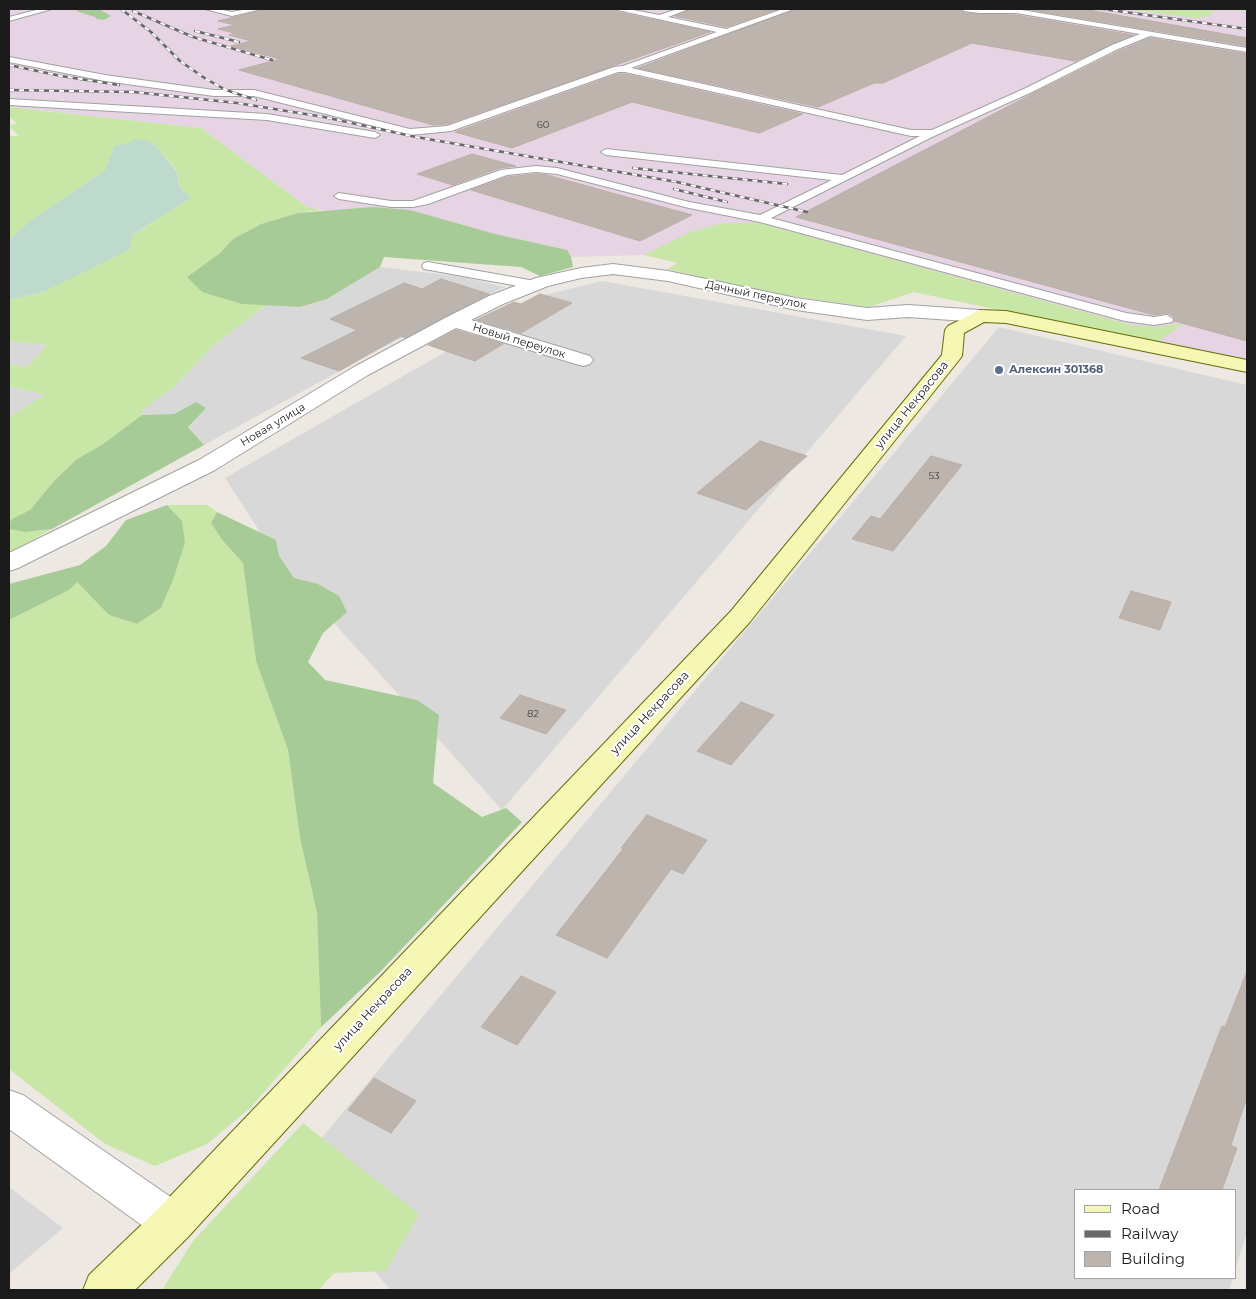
<!DOCTYPE html>
<meta charset="utf-8">
<style>
body{margin:0}
#map{position:relative;width:1256px;height:1299px;overflow:hidden;background:#ede8e1;font-family:Montserrat,sans-serif}
canvas{display:block}
.frame{position:absolute;inset:0;border:10px solid #1b1b1b;pointer-events:none}
.legend{position:absolute;left:1074px;top:1189px;width:162px;height:90px;box-sizing:border-box;background:#fff;border:1px solid #a4a4a4;margin:0;padding:6px 9px;list-style:none;font-size:15px;color:#1b1b1b}
.legend li{display:flex;align-items:center;gap:10px;height:25px}
.legend b{width:25px;border:1px solid #a4a4a4}
</style>
<div id="map">
<canvas width="1256" height="1299"></canvas>
<div class="frame"></div>
<ul class="legend">
<li><b style="height:6px;background:#f6f7b4"></b>Road</li>
<li><b style="height:6px;background:#696969"></b>Railway</li>
<li><b style="height:14px;background:#bdb4ad"></b>Building</li>
</ul>
</div>
<script>
const c = document.querySelector('canvas').getContext('2d');
c.lineJoin = 'round';
function fill(path, color) {
  c.fillStyle = color;
  c.fill(path, 'evenodd');
}
function poly(rows) {
  const path = new Path2D();
  for (const r of rows) {
    path.moveTo(r[0], r[1]);
    for (let i = 2; i < r.length; i += 2) path.lineTo(r[i], r[i + 1]);
  }
  return path;
}
function stroke(path, color, width, dash) {
  c.strokeStyle = color;
  c.lineWidth = width;
  c.lineCap = dash ? 'butt' : 'round';
  c.setLineDash(dash || []);
  c.stroke(path);
}
function write(font, color, halo, rows, align = 'center') {
  c.font = font + ' Montserrat,sans-serif';
  c.lineWidth = 4;
  c.setLineDash([]);
  c.textBaseline = 'middle';
  c.strokeStyle = halo;
  c.fillStyle = color;
  for (const [text, x, y, turn = 0] of rows) {
    c.save();
    c.translate(x, y);
    c.rotate((+turn || 0) * Math.PI / 180);
    c.textAlign = isNaN(turn) ? turn : align;
    if (halo) c.strokeText(text, 0, 0);
    c.fillText(text, 0, 0);
    c.restore();
  }
}
const residential = poly([
 [380,267,464,277,504,287,380,349,204,445,188,426,206,408,196,402,174,414,142,415,140,411,175,386,215,344,267,304,300,307,327,299],
 [602,281,906,336,502,810,281,564,225,478,545,295],
 [999,327,1247,385,1247,1232,1235,1271,1235,1190,1075,1190,1075,1278,1233,1278,1229,1290,391,1290,289,1177],
 [9,341,48,345,27,367,9,365],
 [9,386,45,395,9,417],
 [9,1187,63,1228,9,1274]
]);
const industrial = poly([
 [9,9,1247,9,1247,361,914,292,869,307,667,269,678,263,644,255,571,257,514,250,487,265,437,260,407,228,307,207,201,128,9,107]
]);
const grass = poly([
 [1124,9,1247,9,1247,11,1223,10,1212,12,1209,16,1196,18],
 [9,107,201,128,307,207,320,210,298,213,261,224,233,239,220,253,187,277,242,304,267,304,215,344,175,386,141,411,142,415,103,444,77,459,54,481,30,510,12,519,9,523,9,417,45,395,9,386,9,365,27,367,47,345,9,341,9,300,43,292,75,275,131,236,191,198,179,186,177,171,156,146,129,143,114,146,105,170,30,221,9,240,9,136,19,136,9,126,17,123,9,117],
 [723,223,759,223,1131,325,1157,327,1184,323,1156,343,914,292,869,307,750,290,667,269,678,263,644,255,690,232],
 [167,505,207,505,217,512,211,523,223,541,243,563,256,661,288,750,300,838,317,913,321,1027,250,1108,207,1144,155,1166,105,1144,9,1069,9,620,69,590,77,582,109,615,137,624,161,608,173,580,182,521],
 [9,529,25,532,52,529,9,553],
 [303,1123,419,1214,386,1271,334,1273,319,1290,162,1290,193,1241]
]);
const forest = poly([
 [81,9,99,9,111,16,104,20,97,19,95,17,76,11],
 [373,207,410,210,495,234,567,250,571,257,573,267,540,276,521,267,384,257,380,267,327,299,300,307,242,304,202,292,187,277,220,253,233,239,261,224,298,213],
 [196,402,206,408,188,427,204,445,52,529,25,532,9,529,9,523,12,519,30,510,54,481,77,459,103,444,142,415,174,414],
 [167,505,182,521,185,542,173,580,161,608,137,624,109,615,77,582,69,590,9,620,9,584,80,565,106,546,126,520],
 [217,512,276,540,279,556,294,578,318,584,339,596,347,612,323,633,308,662,325,680,417,700,439,715,433,783,482,817,506,808,522,822,379,973,321,1027,317,913,300,838,288,750,256,661,243,563,223,541,211,523]
]);
const wetland = poly([
 [134,139,146,140,156,146,177,172,179,186,191,198,132,235,129,250,43,292,9,300,9,240,30,221,105,170,114,146,129,143]
]);
const building = poly([
 [269,9,611,9,613,11,710,32,447,124,433,125,239,70,280,59,231,46,251,41,229,35,234,33,218,29,235,25,218,21,269,9],
 [691,9,778,9,726,27,675,16,691,9],
 [796,9,961,9,964,13,1016,15,1133,35,1075,61,972,43,883,83,874,83,818,107,638,68,796,9],
 [1026,9,1083,9,1247,38,1247,46,1026,9],
 [1150,38,1247,54,1247,341,1174,321,1174,317,1168,313,1154,315,796,217,1030,95,1119,51,1150,38],
 [618,74,625,74,803,114,759,133,632,102,512,148,455,132,618,74],
 [472,154,516,166,500,168,453,185,417,174,472,154],
 [536,174,547,175,692,215,640,241,471,190,507,177,536,174],
 [441,279,489,294,405,338,401,336,339,371,301,358,357,330,330,319,404,283,422,289,441,279],
 [540,294,572,303,521,333,476,320,514,302,521,304,540,294],
 [456,330,503,344,475,361,428,345,456,330],
 [760,441,807,456,746,510,697,493,760,441],
 [931,456,962,465,893,551,852,539,871,516,880,519,931,456],
 [1131,591,1171,602,1160,630,1119,618,1131,591],
 [520,695,566,710,546,734,500,718,520,695],
 [741,702,774,715,731,765,697,751,741,702],
 [647,815,707,840,683,874,671,869,607,958,556,935,623,849,621,848,647,815],
 [1246,974,1247,975,1247,1097,1231,1145,1237,1148,1222,1190,1159,1190,1222,1026,1225,1027,1246,974],
 [521,976,556,992,517,1045,481,1027,521,976],
 [374,1078,416,1101,391,1133,348,1110,374,1078]
]);
const lane = poly([
 [40,9,52,9,9,21,9,17,40,9],
 [205,9,218,9,232,12,247,9,262,9,232,16,205,9],
 [613,9,628,9,659,15,678,9,689,9,668,17,726,29,783,9,794,9,631,68,911,130,932,130,1026,88,1112,45,1140,34,1016,13,979,13,964,11,963,9,1016,9,1247,48,1247,52,1150,36,1118,49,1032,92,934,136,771,218,1126,313,1154,317,1167,315,1173,319,1172,322,1154,325,1125,321,760,222,689,208,557,174,536,172,507,175,428,204,413,207,391,207,339,199,334,196,339,193,391,201,413,201,501,170,536,166,557,168,689,202,760,215,832,180,606,155,601,152,606,149,842,175,920,136,911,136,625,72,618,72,451,131,410,135,254,96,214,96,105,81,9,62,9,57,105,75,214,90,254,90,410,129,447,126,614,67,623,66,717,32,613,9],
 [9,99,267,114,375,132,380,135,375,138,267,120,9,105,9,99],
 [428,262,535,281,541,285,535,289,424,269,422,266,424,263,428,262]
]);
const street = poly([
 [613,264,668,271,796,298,867,308,908,305,980,310,987,312,989,316,987,320,980,322,908,317,867,320,796,310,668,281,613,274,581,278,548,286,503,304,471,320,590,356,593,360,590,364,583,366,576,364,456,328,368,375,215,470,18,568,9,571,9,553,199,460,354,367,447,317,489,296,536,278,581,268,613,264],
 [9,1090,23,1095,188,1209,194,1223,188,1237,173,1243,158,1237,9,1129,9,1090]
]);
const secondary = poly([
 [980,310,1006,311,1247,360,1247,372,1006,323,984,322,964,333,962,356,959,360,749,623,188,1237,135,1290,83,1290,89,1275,158,1209,731,611,942,355,945,330,948,326,980,310]
]);
const rail = poly([
 [121,9,151,32,180,61,206,79,226,90,256,100],
 [1103,9,1247,29],
 [133,11,193,37,272,60],
 [195,31,239,42],
 [9,65,61,76,119,85],
 [9,90,134,92,237,103,324,117,416,137,677,182,807,212],
 [633,168,787,184],
 [674,189,727,202]
]);
const markers = [
 [999,370,5,"#5c6f8a"]
];
const numberNames = [
 ["60",543,125],
 ["53",934,476],
 ["82",533,714]
];
const farStreetnames = [
 ["Дачный переулок",756,295,12],
 ["Новый переулок",519,341,17],
 ["Новая улица",273,425,-31]
];
const farServicenames = [
 ["Алексин 301368",1009,370]
];
const streetNames = [
 ["улица Некрасова",912,405,-51],
 ["улица Некрасова",650,713,-47],
 ["улица Некрасова",373,1009,-47]
];
fill(residential, '#d9d8d8');
fill(industrial, '#e6d3e3');
fill(grass, '#c8e7a7');
fill(forest, '#a7cb96');
fill(wetland, '#bedacc');
fill(building, '#bdb4ad');
stroke(building, '#beaea4', 1);
stroke(lane, '#a2a2a2', 2);
stroke(street, '#a2a2a2', 2);
stroke(secondary, '#656d07', 2);
fill(lane, '#fff');
fill(street, '#fff');
fill(secondary, '#f6f7b4');
stroke(rail, '#696969', 2.5);
stroke(rail, '#fff', 2, [5]);
for (const [x, y, r, color] of markers) {
  const dot = new Path2D();
  dot.arc(x, y, r, 0, 2 * Math.PI);
  c.fillStyle = color;
  c.fill(dot);
  stroke(dot, '#fff', 2);
}
write('10px', '#444140', null, numberNames);
write('11px', '#1b1b1b', '#fff', farStreetnames);
write('bold 11px', '#4e5e75', '#fff', farServicenames, 'left');
write('12px', '#1b1b1b', '#fff', streetNames);
</script>
